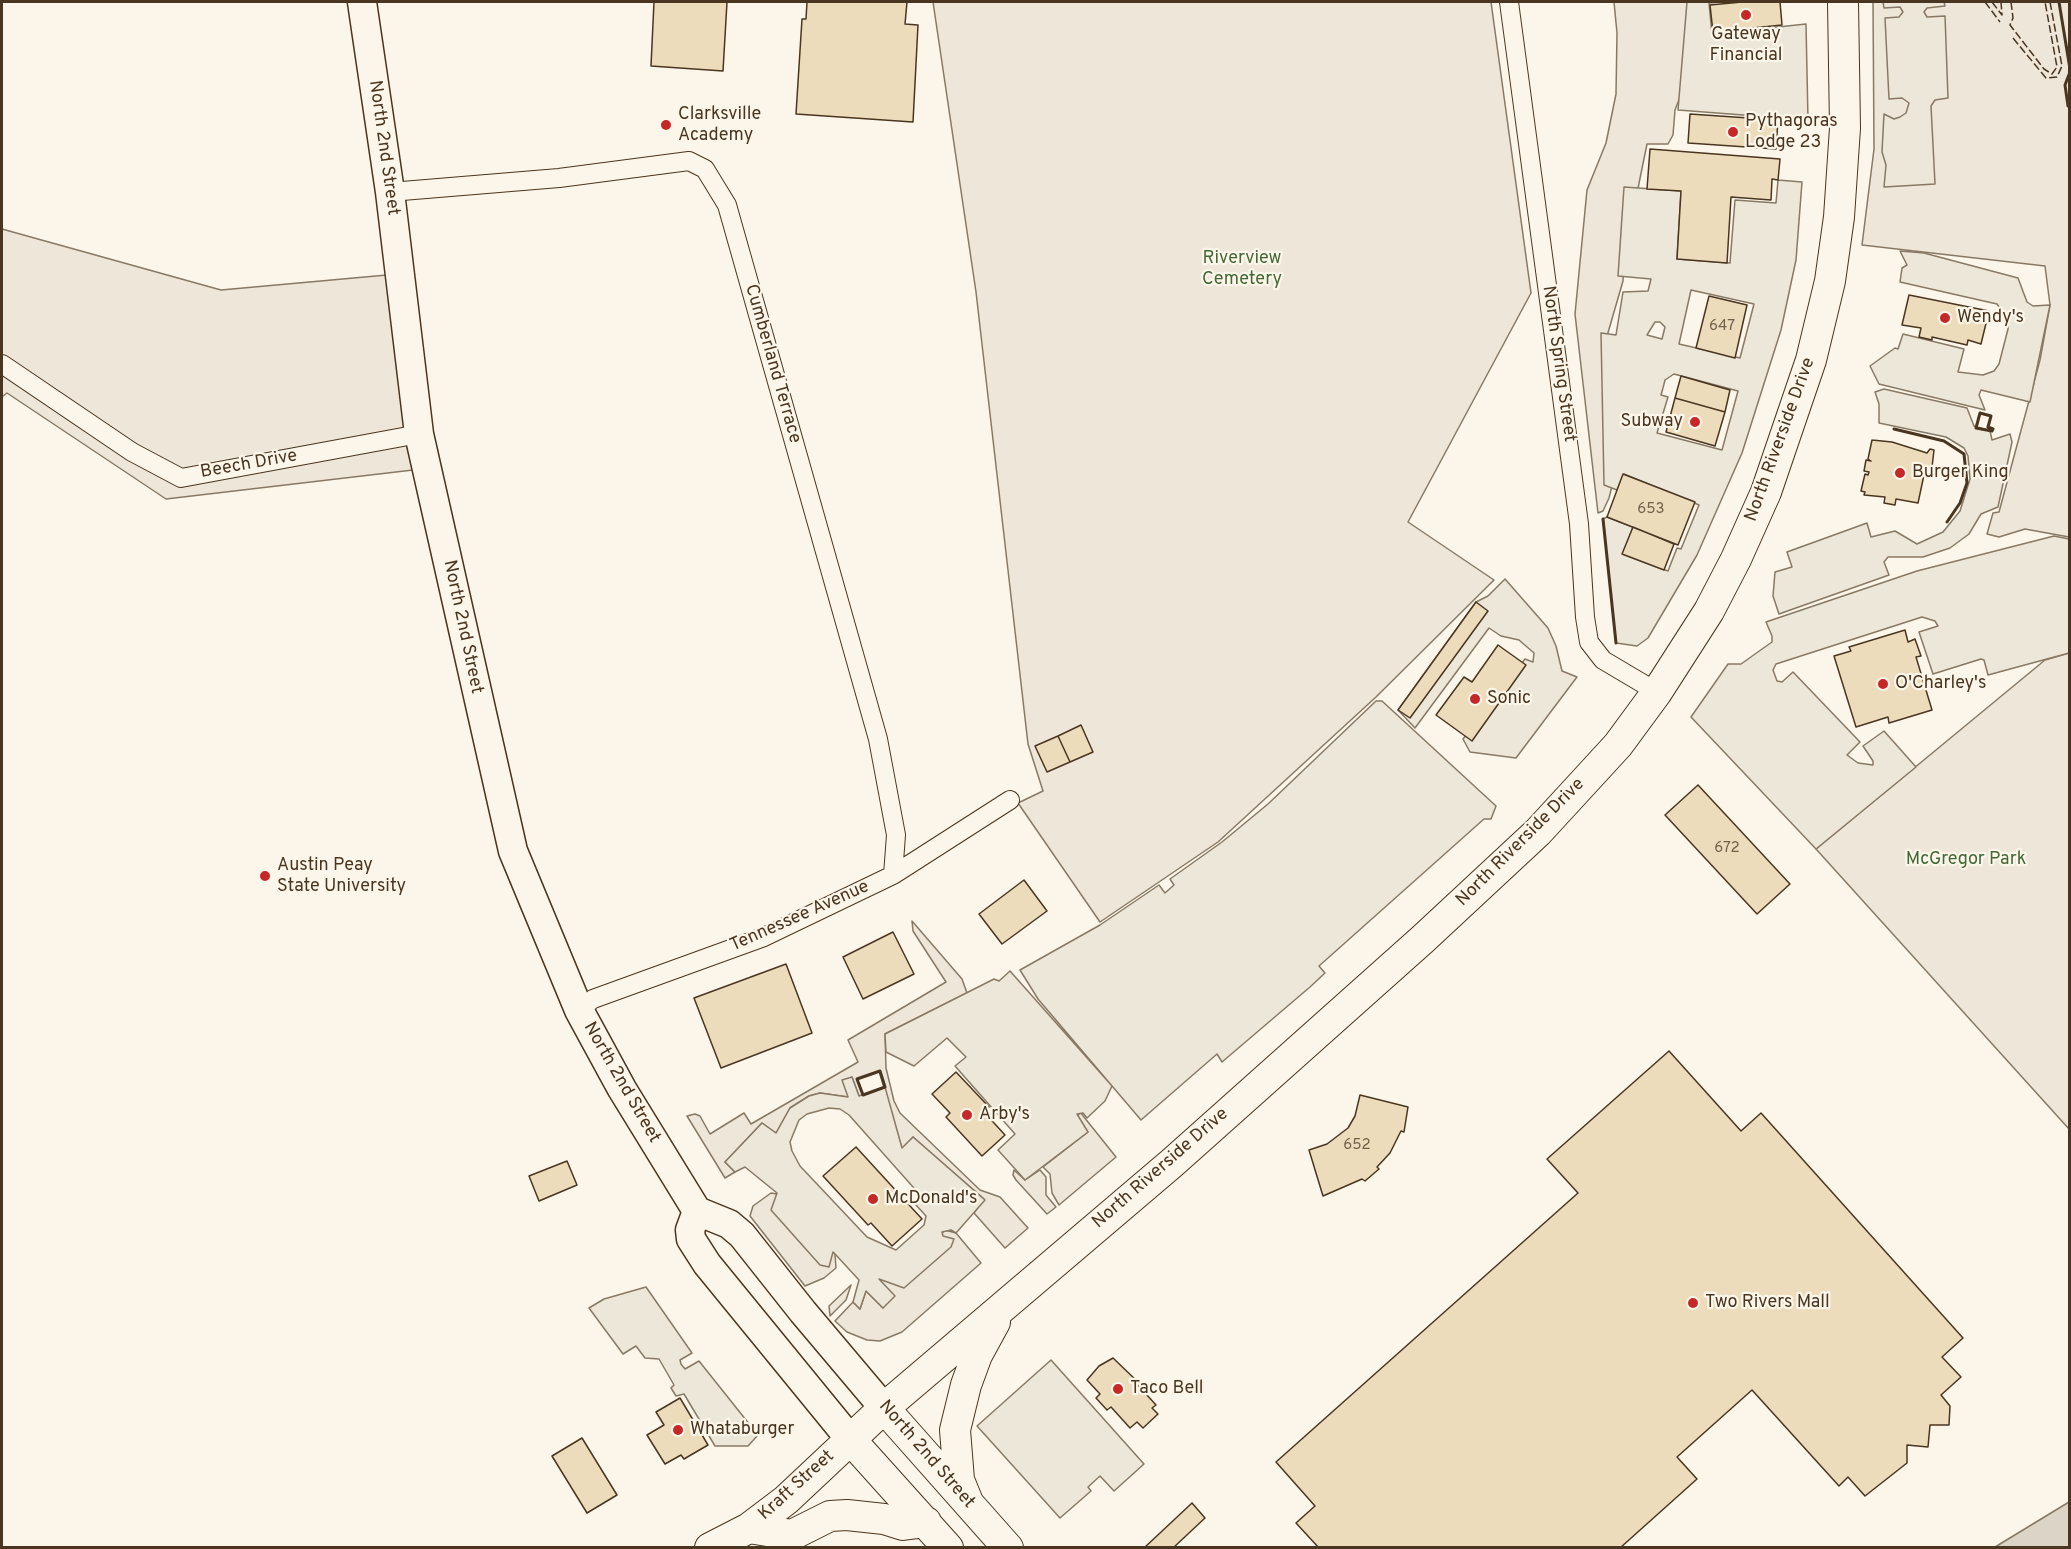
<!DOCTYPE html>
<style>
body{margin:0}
#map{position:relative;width:2071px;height:1549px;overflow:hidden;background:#fbf6e9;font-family:Overpass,sans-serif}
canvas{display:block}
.frame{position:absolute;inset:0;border:3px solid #4a3520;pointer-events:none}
</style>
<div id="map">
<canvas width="2071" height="1549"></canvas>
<div class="frame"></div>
</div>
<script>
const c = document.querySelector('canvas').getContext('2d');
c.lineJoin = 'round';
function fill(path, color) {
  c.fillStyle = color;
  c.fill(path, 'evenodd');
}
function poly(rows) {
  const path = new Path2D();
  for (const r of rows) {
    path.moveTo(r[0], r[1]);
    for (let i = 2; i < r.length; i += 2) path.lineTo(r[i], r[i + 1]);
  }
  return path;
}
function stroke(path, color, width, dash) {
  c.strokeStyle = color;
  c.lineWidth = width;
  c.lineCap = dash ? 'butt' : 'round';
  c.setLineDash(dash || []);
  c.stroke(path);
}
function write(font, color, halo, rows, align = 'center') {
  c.font = font + ' Overpass,sans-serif';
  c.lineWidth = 4.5;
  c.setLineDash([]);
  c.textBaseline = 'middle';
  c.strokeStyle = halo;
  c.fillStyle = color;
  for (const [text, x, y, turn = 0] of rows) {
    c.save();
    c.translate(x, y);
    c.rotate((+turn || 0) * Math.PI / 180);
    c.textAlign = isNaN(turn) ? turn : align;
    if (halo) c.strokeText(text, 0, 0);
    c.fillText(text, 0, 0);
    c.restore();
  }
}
const green = poly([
 [933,2,1491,2,1531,293,1408,522,1494,580,1376,697,1218,842,1100,922,1018,803,1043,791,1028,744,976,292,933,2],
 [1614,2,1691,2,1687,79,1675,110,1673,135,1668,144,1647,144,1624,257,1623,281,1605,343,1613,482,1609,498,1603,511,1598,513,1575,314,1587,190,1606,143,1616,94,1617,33,1614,2],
 [1873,2,2069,2,2069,537,2025,529,1999,537,1987,534,1993,513,1999,512,2040,360,2050,305,2045,266,1862,245,1874,149,1873,2],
 [2,229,221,290,409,273,430,468,166,499,7,393,2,397,2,229],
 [2069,653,2070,653,2069,1129,1816,849,2045,660,2069,653],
 [912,921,962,979,967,993,885,1034,886,1068,894,1101,900,1113,980,1190,1000,1197,1028,1228,1005,1248,974,1213,984,1199,913,1137,902,1149,879,1071,857,1079,863,1095,859,1096,852,1077,848,1097,820,1093,809,1096,790,1108,776,1133,762,1123,725,1162,735,1172,725,1178,687,1116,695,1114,700,1116,710,1134,744,1113,751,1124,858,1062,848,1040,946,982,913,931,912,921],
 [1080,1112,1116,1157,1059,1205,1052,1193,1050,1174,1043,1167,1088,1132,1077,1118,1080,1112],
 [1014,1170,1025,1180,1040,1170,1046,1177,1046,1195,1056,1207,1047,1214,1016,1180,1013,1175,1014,1170],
 [771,1193,777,1194,835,1254,836,1268,824,1278,805,1286,750,1216,753,1206,771,1193],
 [945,1230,956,1233,981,1263,902,1332,880,1341,867,1340,847,1332,835,1321,853,1302,860,1309,866,1291,883,1308,879,1279,942,1236,941,1234,945,1230],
 [851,1285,846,1300,830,1316,829,1306,851,1285]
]);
const parking = poly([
 [1687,2,1721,2,1709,3,1712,34,1806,24,1808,120,1678,110,1687,2],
 [1883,2,1944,2,1945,6,1927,8,1924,12,1927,17,1945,16,1948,98,1935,100,1931,106,1935,184,1884,187,1886,165,1882,152,1884,114,1894,119,1900,117,1906,113,1909,103,1902,98,1889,99,1885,18,1899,17,1903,12,1900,7,1884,8,1883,2],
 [1778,180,1802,182,1796,260,1781,330,1742,453,1697,555,1648,638,1637,646,1616,643,1603,519,1607,517,1633,527,1623,554,1668,571,1677,548,1681,549,1699,505,1624,474,1617,490,1604,485,1601,333,1616,335,1623,292,1648,291,1651,279,1618,276,1624,187,1681,191,1677,259,1730,263,1735,200,1776,203,1778,180],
 [1691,290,1754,304,1740,358,1679,344,1691,290],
 [1655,322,1660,322,1665,327,1662,339,1647,335,1655,322],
 [1674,374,1738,391,1722,450,1657,433,1668,397,1661,395,1663,388,1665,380,1674,374],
 [1900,251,1924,253,2018,278,2027,302,2033,306,2050,305,2030,402,1981,390,1979,395,1985,410,1879,384,1870,366,1895,348,1898,349,1903,334,1964,349,1958,372,1983,375,1994,371,1999,364,2008,329,2008,320,1997,304,1900,282,1902,268,1907,265,1900,251],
 [1884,389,1967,408,1974,426,1990,431,1992,440,2010,434,2012,442,1998,507,1981,514,1969,534,1950,548,1923,557,1888,557,1884,562,1889,575,1779,614,1773,596,1775,572,1792,567,1787,552,1867,523,1871,537,1895,531,1917,544,1943,532,1960,511,1970,479,1968,456,1964,448,1946,437,1879,423,1879,404,1875,392,1884,389],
 [2054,536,2069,539,2069,653,1988,675,1984,660,1981,659,1933,674,1919,632,1938,626,1935,621,1922,617,1776,664,1773,670,1777,681,1782,682,1793,672,1860,742,1847,755,1858,763,1873,765,1873,761,1863,746,1884,731,1916,767,1816,849,1691,717,1728,664,1741,664,1772,642,1772,636,1766,622,1917,571,2054,536],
 [1505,579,1548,628,1556,646,1562,671,1577,677,1516,758,1470,752,1463,739,1525,659,1533,662,1534,653,1519,640,1501,636,1489,628,1415,728,1398,710,1476,602,1488,596,1505,579],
 [1376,701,1382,701,1496,806,1491,819,1484,819,1319,966,1325,973,1310,987,1222,1062,1217,1054,1141,1120,1038,999,1020,970,1100,925,1159,885,1165,893,1174,885,1170,879,1222,842,1268,804,1376,701],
 [1010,971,1112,1086,1105,1101,1087,1118,1083,1113,1077,1114,1088,1132,1025,1180,998,1150,1015,1134,955,1066,966,1057,947,1038,914,1066,886,1052,885,1034,994,979,999,981,1010,971],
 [852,1077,859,1096,885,1087,902,1148,913,1137,985,1200,956,1233,951,1230,942,1232,943,1236,954,1239,951,1247,904,1288,879,1279,895,1296,883,1308,866,1291,860,1309,853,1302,859,1280,835,1254,833,1252,829,1267,820,1265,771,1210,777,1193,745,1167,735,1172,725,1162,762,1123,776,1133,790,1108,809,1096,820,1093,848,1097,842,1080,852,1077],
 [829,1108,840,1109,849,1115,921,1196,916,1205,926,1216,924,1225,896,1250,867,1237,800,1166,792,1151,790,1142,799,1120,807,1114,829,1108],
 [646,1287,692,1353,680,1360,681,1364,685,1369,699,1361,758,1435,748,1446,715,1446,684,1394,676,1396,671,1388,674,1385,659,1359,645,1358,636,1346,623,1354,589,1308,604,1299,646,1287],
 [1051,1360,1144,1464,1114,1491,1100,1476,1088,1487,1091,1491,1060,1518,977,1426,1051,1360]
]);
const water = poly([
 [2069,1502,2069,1547,1995,1547,2069,1502]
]);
const building = poly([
 [654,2,727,2,723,71,651,66,654,2],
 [807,2,907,2,905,24,918,25,913,122,796,114,802,19,806,19,807,2],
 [1742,2,1780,2,1782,25,1713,32,1710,5,1742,2],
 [1690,114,1778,120,1776,149,1688,143,1690,114],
 [1650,149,1780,159,1778,180,1772,179,1771,200,1731,197,1727,263,1677,259,1681,191,1647,189,1650,149],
 [1909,295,1989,311,1981,344,1968,340,1967,345,1932,337,1932,340,1919,337,1921,328,1902,325,1909,295],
 [1709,296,1747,305,1735,358,1696,348,1709,296],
 [1681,376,1730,390,1725,412,1675,398,1681,376],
 [1675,398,1725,412,1715,446,1666,432,1675,398],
 [1872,440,1892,442,1927,453,1930,449,1934,450,1931,476,1924,475,1918,503,1896,499,1895,505,1884,503,1885,497,1864,495,1865,492,1861,491,1865,474,1868,475,1869,472,1864,471,1866,460,1871,461,1868,459,1872,440],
 [1623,474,1695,502,1678,545,1607,517,1623,474],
 [1633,527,1674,544,1664,570,1622,554,1633,527],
 [1476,602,1488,611,1410,718,1398,710,1476,602],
 [1905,630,1908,642,1915,639,1921,656,1916,657,1932,710,1889,723,1888,717,1856,727,1834,656,1851,651,1849,647,1905,630],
 [1498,645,1526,665,1472,741,1436,715,1464,677,1472,682,1498,645],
 [1081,725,1093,752,1070,762,1058,736,1081,725],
 [1058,736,1070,762,1047,772,1035,746,1058,736],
 [1698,785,1790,884,1757,914,1665,815,1698,785],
 [1024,880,1047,911,1002,944,979,914,1024,880],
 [893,932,914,974,863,999,843,957,893,932],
 [786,964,812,1033,721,1068,694,998,786,964],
 [1669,1051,1741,1131,1761,1113,1963,1338,1942,1357,1961,1377,1941,1395,1950,1406,1949,1425,1930,1425,1928,1447,1907,1445,1907,1463,1865,1496,1848,1477,1839,1486,1752,1390,1677,1457,1697,1479,1620,1548,1319,1548,1296,1523,1315,1506,1276,1462,1578,1193,1547,1159,1669,1051],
 [956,1072,989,1107,984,1112,1005,1135,982,1156,946,1117,950,1113,932,1094,956,1072],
 [1360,1095,1408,1107,1404,1132,1401,1131,1390,1153,1377,1167,1379,1169,1365,1181,1362,1179,1323,1196,1309,1150,1327,1144,1348,1128,1355,1116,1360,1095],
 [856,1147,922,1219,892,1246,871,1223,868,1225,823,1176,856,1147],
 [567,1161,577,1185,539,1201,529,1176,567,1161],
 [1113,1358,1138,1382,1136,1383,1156,1405,1152,1408,1158,1414,1143,1428,1137,1422,1130,1428,1111,1407,1107,1410,1096,1398,1100,1394,1087,1380,1099,1366,1113,1358],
 [680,1398,708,1445,684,1459,681,1455,665,1464,647,1435,664,1425,656,1412,680,1398],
 [582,1438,617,1495,587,1513,552,1456,582,1438],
 [1192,1503,1205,1518,1173,1548,1144,1548,1192,1503]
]);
const minor = poly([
 [1509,2,1579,524,1585,617,1589,642,1603,660,1657,692],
 [390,192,559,178,689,161,705,169,727,205,878,739,896,835,893,875],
 [2,364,132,452,181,478,419,434],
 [579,1010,593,999,764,937,893,875,1010,800]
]);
const primary = poly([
 [362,2,390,192,419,434,513,851,579,1010,622,1089,697,1211,729,1224,742,1235,803,1312,884,1408],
 [697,1211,690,1230,691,1239,707,1264,850,1439]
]);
const trunk = poly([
 [884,1408,1008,1548],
 [850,1439,948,1548],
 [968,1502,959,1480,955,1430,966,1385,977,1355,995,1322],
 [749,1528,792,1535,830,1516,847,1515,884,1519,903,1525,926,1522],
 [710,1548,749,1528,786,1500,884,1408,1172,1163,1423,939,1538,832,1618,745,1657,692,1709,611,1736,559,1766,492,1811,360,1830,281,1839,217,1845,128,1843,2]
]);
const fence = poly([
 [1985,2,2000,22],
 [1992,2,2002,15,2001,2],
 [2011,2,2013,18,2010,25,2044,69,2052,74,2057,67,2045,2],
 [2013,38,2046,78,2057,77,2062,66,2050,2]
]);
const wall = poly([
 [2059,2,2070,69],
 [2068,106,2065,85,2070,72],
 [1980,413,1991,416,1988,427,1993,429,1992,431,1976,428,1980,413],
 [1894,429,1944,441,1964,454,1967,483,1960,503,1947,522],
 [1603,519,1616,643],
 [880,1071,885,1087,863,1095,857,1079,880,1071]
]);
const markers = [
 [1746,15,6,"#c62828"],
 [666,125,6,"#c62828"],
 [1733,132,6,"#c62828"],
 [1945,318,6,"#c62828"],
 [1695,422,6,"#c62828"],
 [1900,473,6,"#c62828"],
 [1883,684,6,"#c62828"],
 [1475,699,6,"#c62828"],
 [265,876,6,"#c62828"],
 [967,1115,6,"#c62828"],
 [873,1199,6,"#c62828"],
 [1693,1303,6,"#c62828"],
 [1118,1389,6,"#c62828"],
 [678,1430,6,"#c62828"]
];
const numberNames = [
 ["647",1722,327],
 ["653",1651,510],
 ["672",1727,849],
 ["652",1357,1146]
];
const poiNames = [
 ["Gateway",1746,35,"center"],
 ["Financial",1746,56,"center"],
 ["Clarksville",678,115],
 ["Academy",678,136],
 ["Pythagoras",1745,122],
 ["Lodge 23",1745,143],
 ["Wendy's",1957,318],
 ["Subway",1683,422,"right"],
 ["Burger King",1912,473],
 ["O'Charley's",1895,684],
 ["Sonic",1487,699],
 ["Austin Peay",277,866],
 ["State University",277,887],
 ["Arby's",979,1115],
 ["McDonald's",885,1199],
 ["Two Rivers Mall",1705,1303],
 ["Taco Bell",1130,1389],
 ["Whataburger",690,1430]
];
const streetNames = [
 ["North 2nd Street",383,148,82],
 ["Cumberland Terrace",772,364,74],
 ["North Spring Street",1558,364,82],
 ["North Riverside Drive",1781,440,-70],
 ["Beech Drive",249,465,-10],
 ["North 2nd Street",462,627,78],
 ["North Riverside Drive",1521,843,-45],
 ["Tennessee Avenue",800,917,-24],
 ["North 2nd Street",621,1083,60],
 ["North Riverside Drive",1161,1169,-41],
 ["North 2nd Street",926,1455,49],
 ["Kraft Street",797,1486,-42]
];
const parkNames = [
 ["Riverview",1242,259],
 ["Cemetery",1242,280],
 ["McGregor Park",1966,860]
];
fill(green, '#ede6d9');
stroke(green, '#887966', 1.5);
fill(parking, '#ede7d9');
stroke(parking, '#887966', 1.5);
fill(water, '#dcd4c6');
stroke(water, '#887966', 1.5);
fill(building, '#ecdcbc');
stroke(building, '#4a3520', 1.5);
stroke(minor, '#4a3520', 20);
stroke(primary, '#4a3520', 31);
stroke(trunk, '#4a3520', 32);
stroke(minor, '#fbf6e9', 18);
stroke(primary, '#fbf6e9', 28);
stroke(trunk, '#fbf6e9', 30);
stroke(fence, '#4a3520', 1.5, [8, 3]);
stroke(wall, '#4a3520', 3);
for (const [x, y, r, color] of markers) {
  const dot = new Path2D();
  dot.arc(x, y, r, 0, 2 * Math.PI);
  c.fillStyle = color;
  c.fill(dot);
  stroke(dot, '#fbf6e9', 2);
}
write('15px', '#725f47', null, numberNames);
write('18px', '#4a3520', '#fbf6e9', poiNames, 'left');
write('18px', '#4a3520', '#fbf6e9', streetNames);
write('18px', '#436837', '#fbf6e9', parkNames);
</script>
